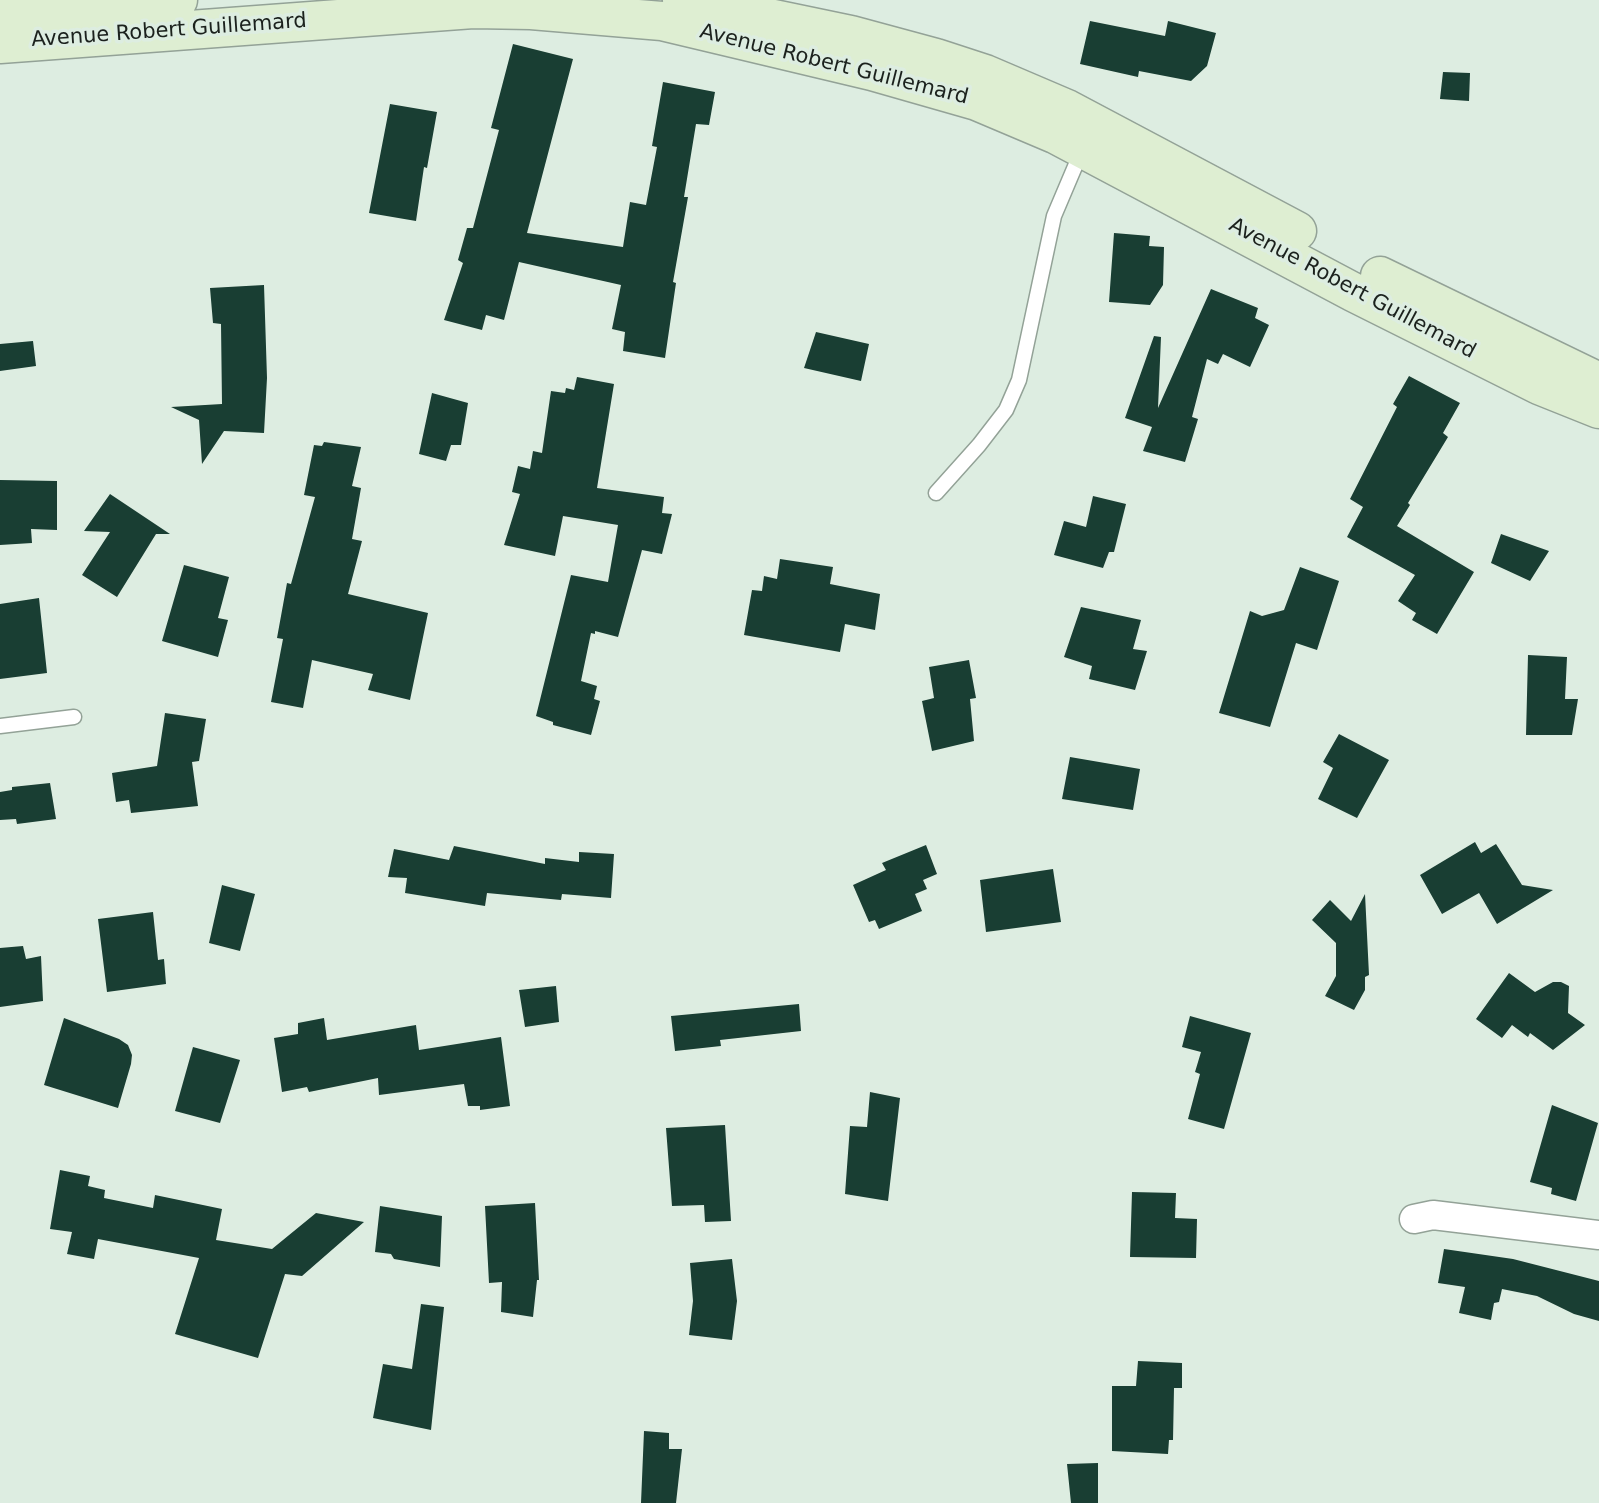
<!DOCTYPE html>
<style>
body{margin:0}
canvas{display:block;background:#ddede1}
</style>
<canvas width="1599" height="1503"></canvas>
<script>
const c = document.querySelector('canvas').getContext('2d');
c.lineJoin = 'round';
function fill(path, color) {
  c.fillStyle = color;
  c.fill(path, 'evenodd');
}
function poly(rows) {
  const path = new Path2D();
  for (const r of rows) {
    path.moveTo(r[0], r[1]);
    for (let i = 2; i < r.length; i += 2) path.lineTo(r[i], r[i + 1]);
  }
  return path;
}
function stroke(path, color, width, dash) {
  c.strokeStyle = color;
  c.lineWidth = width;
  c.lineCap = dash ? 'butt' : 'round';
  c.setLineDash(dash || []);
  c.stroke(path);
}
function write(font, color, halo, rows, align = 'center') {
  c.font = font + ' "DejaVu Sans",sans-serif';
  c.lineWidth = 7;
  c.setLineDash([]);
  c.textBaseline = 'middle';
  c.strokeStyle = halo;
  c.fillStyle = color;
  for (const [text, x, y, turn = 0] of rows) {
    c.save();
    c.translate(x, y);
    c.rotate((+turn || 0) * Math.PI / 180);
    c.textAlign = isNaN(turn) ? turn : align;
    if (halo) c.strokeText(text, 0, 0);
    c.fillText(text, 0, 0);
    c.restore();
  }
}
const building = poly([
 [1090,21,1165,36,1168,21,1216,33,1207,66,1191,81,1139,71,1138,77,1080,64],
 [513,44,573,59,527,233,623,247,630,202,646,205,657,147,652,146,663,82,715,92,709,125,696,124,684,197,688,197,673,282,676,283,665,358,623,351,625,332,612,329,621,285,519,262,504,320,486,315,482,330,444,320,463,263,458,260,467,228,473,228,499,130,491,128],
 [1443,72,1470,73,1469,101,1440,99],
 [390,104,437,112,427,168,424,167,416,221,369,213],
 [1114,233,1150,236,1149,246,1164,247,1163,285,1150,305,1109,302],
 [264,285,267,378,264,433,224,431,202,464,199,420,171,407,222,404,221,324,213,323,210,288],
 [1211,289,1258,308,1255,318,1269,325,1250,367,1223,354,1218,364,1207,359,1192,417,1198,419,1185,462,1143,451,1152,427,1125,418,1154,336,1161,337,1158,408],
 [816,332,869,344,861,381,804,368],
 [33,341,36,366,0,371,0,344],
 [1409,376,1460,403,1443,433,1448,437,1408,503,1410,505,1397,526,1474,572,1437,634,1412,620,1416,613,1398,601,1415,575,1347,537,1363,507,1350,499,1397,407,1393,404],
 [577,377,614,384,597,488,664,497,662,513,672,514,662,554,642,550,618,637,595,631,595,634,591,633,581,681,597,686,594,699,600,701,591,735,553,725,553,722,536,716,571,575,608,582,618,525,563,516,555,556,504,545,520,494,512,492,518,466,530,469,533,451,542,453,551,391,565,393,566,388,574,390],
 [432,393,468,403,461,445,451,445,446,461,419,454],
 [324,442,361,447,352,486,361,488,352,539,362,541,348,594,428,613,410,700,368,690,373,674,312,660,303,708,271,702,283,639,277,638,287,583,291,584,315,497,304,495,314,445,322,446],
 [0,480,57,481,57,530,31,529,32,543,0,545],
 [110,494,170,534,156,534,117,597,82,575,110,532,84,531],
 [1093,496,1126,504,1114,552,1109,552,1103,568,1054,555,1064,521,1086,527],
 [1501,534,1549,551,1530,581,1491,563],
 [780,559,833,567,830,584,880,594,875,630,845,624,840,652,744,635,752,590,762,591,764,576,777,579],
 [184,565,229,577,218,618,228,620,218,657,162,641],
 [1300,567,1339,581,1317,650,1296,643,1270,727,1219,713,1250,611,1262,616,1284,610],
 [39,598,47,673,0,679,0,604],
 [1081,607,1141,620,1133,649,1147,651,1135,690,1089,679,1092,666,1064,657],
 [1528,655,1567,657,1565,699,1578,699,1572,735,1526,735],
 [969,660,976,698,970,699,974,741,932,751,922,701,934,698,929,667],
 [165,713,206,719,199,761,192,762,198,806,131,813,129,800,116,802,112,773,157,766],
 [1339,734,1389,760,1357,818,1318,799,1333,768,1323,762],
 [1070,757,1140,769,1133,810,1062,799],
 [50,783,56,819,17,824,16,819,0,820,0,792,12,790,12,787],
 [1475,842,1481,853,1496,844,1522,885,1553,890,1497,924,1479,893,1442,914,1420,875],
 [926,845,937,874,923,880,927,889,915,894,922,911,879,929,875,920,869,922,853,885,886,870,882,863],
 [454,846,545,864,545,858,579,862,579,852,614,854,611,898,562,894,561,900,487,893,485,906,405,893,407,878,388,877,394,849,449,860],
 [1053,869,1061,922,986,932,980,880],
 [222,885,255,894,240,951,209,943],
 [1365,894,1369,975,1365,977,1365,990,1354,1010,1325,996,1336,976,1336,943,1312,920,1330,900,1351,921],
 [153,912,158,960,164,959,166,984,107,992,98,919],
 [23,946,26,959,41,956,43,1001,0,1007,0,948],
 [1509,973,1535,992,1553,982,1561,982,1569,986,1568,1013,1585,1025,1553,1050,1530,1033,1528,1037,1512,1025,1502,1038,1476,1019],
 [556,986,559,1022,525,1027,519,990],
 [799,1004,801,1031,720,1040,721,1046,675,1051,671,1016],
 [1190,1016,1251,1033,1224,1129,1188,1119,1200,1074,1195,1072,1201,1052,1182,1047],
 [64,1018,119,1039,128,1045,132,1055,131,1064,118,1108,44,1085],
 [324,1018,327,1040,416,1025,419,1050,501,1037,510,1106,480,1110,480,1106,468,1106,464,1084,379,1095,378,1078,309,1092,307,1087,282,1092,274,1038,298,1034,298,1023],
 [193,1047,240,1060,220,1123,175,1111],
 [870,1092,900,1098,888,1201,845,1194,850,1126,867,1127],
 [1552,1105,1598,1123,1576,1201,1551,1194,1552,1188,1530,1182],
 [725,1125,731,1221,705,1222,704,1205,672,1206,666,1128],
 [60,1170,90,1176,88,1186,105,1190,104,1198,153,1208,155,1195,222,1209,216,1240,272,1249,316,1213,364,1222,302,1276,285,1274,258,1358,175,1334,199,1258,98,1239,94,1259,67,1254,72,1232,50,1229],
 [1132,1192,1176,1193,1175,1218,1197,1219,1196,1258,1130,1257],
 [535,1203,539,1280,537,1280,533,1317,501,1312,502,1282,489,1283,485,1206],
 [380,1206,442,1216,440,1267,394,1259,391,1254,375,1252],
 [1444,1249,1513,1259,1599,1281,1599,1321,1574,1314,1537,1296,1502,1289,1499,1302,1494,1303,1491,1320,1459,1313,1465,1287,1438,1283],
 [732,1259,737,1301,732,1340,689,1335,693,1301,690,1263],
 [421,1304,444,1307,431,1430,373,1418,383,1364,412,1369],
 [1138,1361,1182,1363,1182,1388,1174,1388,1173,1440,1169,1440,1168,1454,1112,1451,1112,1386,1136,1386],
 [644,1431,669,1433,669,1449,682,1449,676,1503,641,1503],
 [1098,1463,1098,1503,1071,1503,1067,1464]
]);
const lane = poly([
 [936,493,979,445,1006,410,1019,380,1054,216,1082,150],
 [0,726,74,717]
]);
const street = poly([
 [1414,1219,1433,1215,1599,1235]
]);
const secondary = poly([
 [682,0,851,35,936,58,985,74,1067,109,1297,231],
 [0,11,178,0],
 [0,44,473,9,531,10,662,21,872,71,977,101,1055,134,1353,292,1539,385,1599,409],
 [1380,276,1599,382]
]);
const streetNames = [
 ["Avenue Robert Guillemard",169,31,-4],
 ["Avenue Robert Guillemard",834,65,14],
 ["Avenue Robert Guillemard",1352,289,28]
];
fill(building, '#193e33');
stroke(lane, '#93a297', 17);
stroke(street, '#93a297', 31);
stroke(secondary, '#93a297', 41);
stroke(lane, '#fff', 14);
stroke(street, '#fff', 28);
stroke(secondary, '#deeed2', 38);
write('21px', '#1b211d', '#ddede1', streetNames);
</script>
